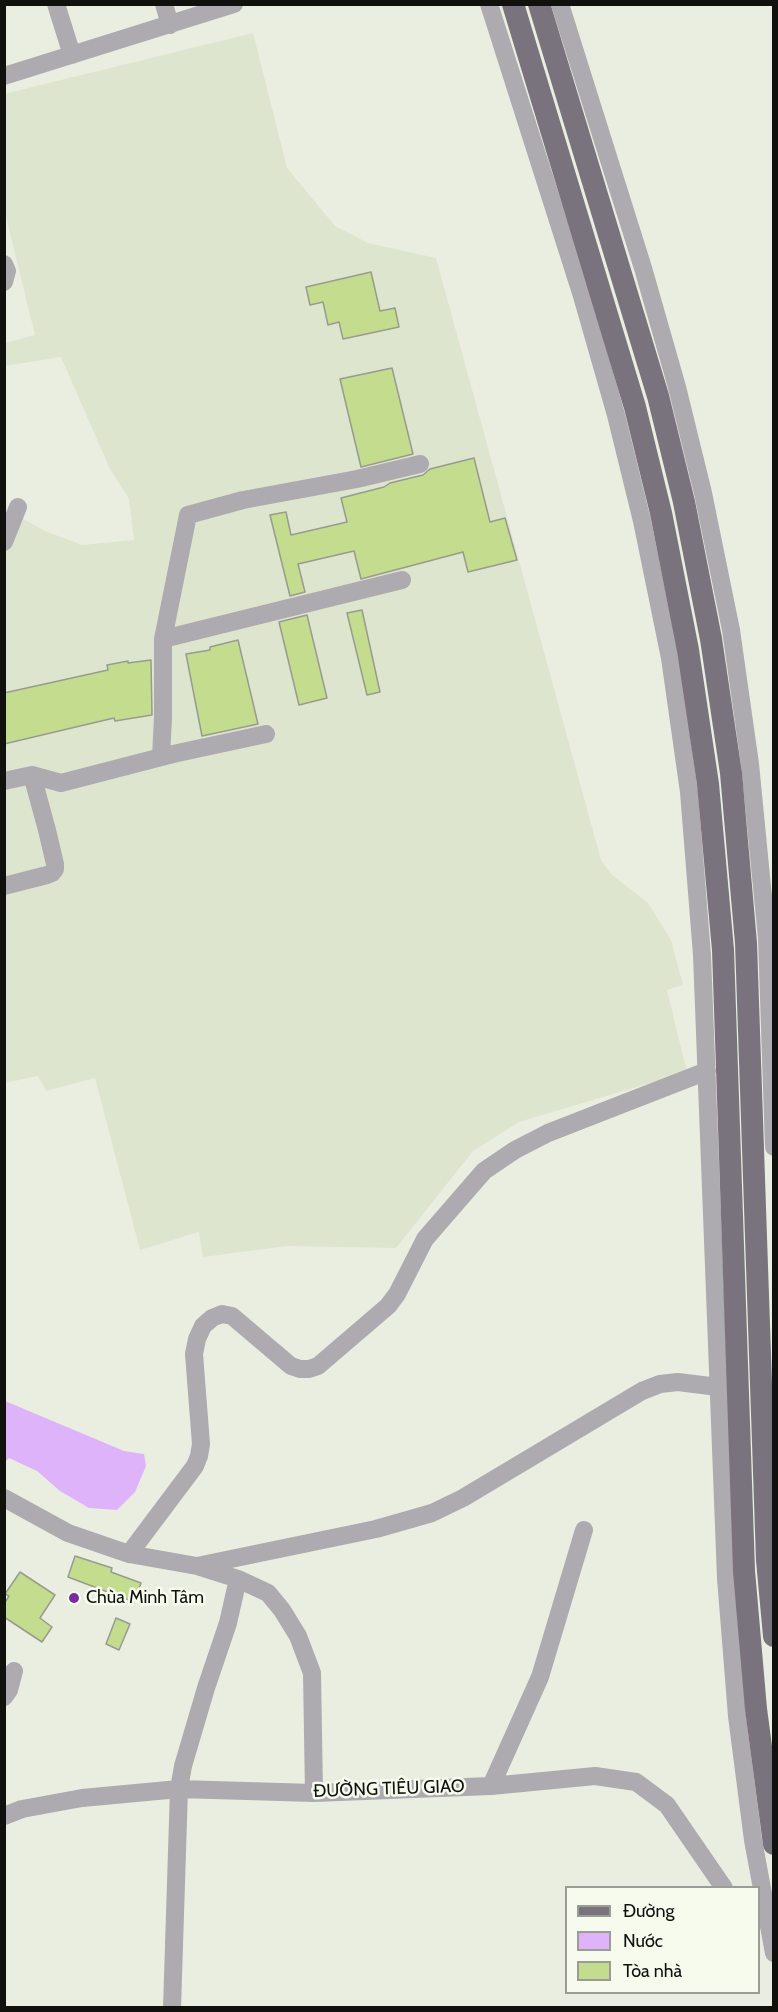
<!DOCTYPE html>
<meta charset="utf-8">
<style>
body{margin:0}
#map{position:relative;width:778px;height:2012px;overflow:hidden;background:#e9eee0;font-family:Cabin,sans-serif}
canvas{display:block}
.frame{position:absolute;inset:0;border:6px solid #10110d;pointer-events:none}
.legend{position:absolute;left:565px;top:1886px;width:195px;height:108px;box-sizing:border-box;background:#f6fbed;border:2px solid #9a9d93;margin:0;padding:8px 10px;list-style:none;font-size:18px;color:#10110d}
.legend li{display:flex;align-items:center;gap:12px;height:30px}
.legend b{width:30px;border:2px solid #9a9d93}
</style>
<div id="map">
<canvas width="778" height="2012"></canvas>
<div class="frame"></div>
<ul class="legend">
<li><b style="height:8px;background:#79737d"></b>Đường</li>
<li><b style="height:16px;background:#deb3f9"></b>Nước</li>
<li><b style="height:16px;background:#c3dc8e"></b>Tòa nhà</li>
</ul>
</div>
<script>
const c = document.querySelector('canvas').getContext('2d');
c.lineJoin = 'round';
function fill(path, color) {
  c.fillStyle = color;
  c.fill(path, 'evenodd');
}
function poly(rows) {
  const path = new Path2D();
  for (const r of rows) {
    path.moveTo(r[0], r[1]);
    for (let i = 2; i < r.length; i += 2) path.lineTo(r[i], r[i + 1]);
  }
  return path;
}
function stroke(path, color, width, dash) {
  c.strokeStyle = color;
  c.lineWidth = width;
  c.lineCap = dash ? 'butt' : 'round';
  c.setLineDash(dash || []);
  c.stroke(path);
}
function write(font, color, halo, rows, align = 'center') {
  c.font = font + ' Cabin,sans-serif';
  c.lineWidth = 5;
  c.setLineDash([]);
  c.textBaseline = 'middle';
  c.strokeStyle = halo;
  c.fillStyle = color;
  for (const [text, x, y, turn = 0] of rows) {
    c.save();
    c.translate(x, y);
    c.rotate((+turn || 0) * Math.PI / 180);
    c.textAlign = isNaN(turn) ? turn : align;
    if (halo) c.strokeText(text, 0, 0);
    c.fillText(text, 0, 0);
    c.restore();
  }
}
const built = poly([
 [253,33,287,168,335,226,368,243,436,258,601,860,611,874,648,903,671,940,683,985,667,990,687,1072,519,1122,473,1151,396,1248,287,1246,203,1257,199,1232,140,1250,95,1078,46,1091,38,1076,5,1083,5,509,45,531,82,545,134,540,129,499,110,469,61,357,5,366,5,343,35,335,5,213,4,94]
]);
const water = poly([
 [5,1401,124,1451,144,1454,146,1466,135,1492,117,1510,89,1508,60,1491,37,1471,9,1458,5,1462]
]);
const building = poly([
 [371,272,380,311,395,308,399,327,343,339,339,322,328,325,323,302,310,305,306,287,371,272],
 [392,368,413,454,361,467,340,379,392,368],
 [474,458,490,522,505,518,517,560,468,572,463,552,361,579,354,551,298,564,305,592,290,596,270,515,286,512,291,535,347,522,341,498,384,487,390,483,423,475,430,469,474,458],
 [362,610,380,692,367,695,347,613,362,610],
 [307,615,327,698,299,705,279,622,307,615],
 [238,640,258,724,202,736,186,654,210,650,210,647,238,640],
 [151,660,152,715,115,721,114,718,4,744,4,693,108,670,107,665,128,661,128,663,151,660],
 [75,1556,112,1568,111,1572,141,1583,134,1602,68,1577,75,1556],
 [20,1572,55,1595,40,1618,52,1627,42,1642,4,1617,4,1604,9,1596,5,1594,20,1572],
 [116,1618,130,1624,119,1650,106,1644,116,1618]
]);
const minor = poly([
 [56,4,72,55],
 [164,4,170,25],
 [489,4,582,296,616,415,642,521,670,658,689,792,702,955,726,1578,737,1716,753,1840,774,1953],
 [560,4,643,268,677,387,703,493,731,630,750,764,767,938,774,1147],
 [4,76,234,4],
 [4,264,7,271,4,282],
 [4,542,18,507],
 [163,639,402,580],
 [161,757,163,717,163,639,188,515,243,500,357,479,420,464],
 [4,781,32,775,61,783,173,754,266,734],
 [4,886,47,875,52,873,55,869,55,864,47,830,32,775],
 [4,1498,68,1533,129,1554,195,1466,199,1456,201,1444,194,1354,197,1339,203,1326,212,1318,222,1314,232,1316,291,1366,300,1369,309,1369,318,1366,388,1306,397,1294,425,1239,484,1171,515,1150,548,1133,707,1071],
 [129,1554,197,1566,238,1579,268,1593,282,1610,298,1636,312,1673,314,1793],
 [197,1566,376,1529,432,1513,463,1498,642,1391,660,1384,678,1382,718,1387],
 [4,1697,9,1690,14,1671],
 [491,1786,540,1677,584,1530],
 [4,1816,22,1809,82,1798,179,1789,314,1793,491,1786,595,1776,636,1782,667,1805,724,1888],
 [172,2008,179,1789,183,1766,206,1688,228,1623,238,1579]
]);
const major = poly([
 [513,4,635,407,661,513,688,650,708,784,723,950,744,1571,756,1709,774,1844],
 [539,4,658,396,684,502,711,639,731,773,746,943,767,1560,774,1636]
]);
const markers = [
 [74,1598,6,"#782c9e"]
];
const poiNames = [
 ["Chùa Minh Tâm",86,1598]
];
const streetNames = [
 ["ĐƯỜNG TIÊU GIAO",389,1789,-2]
];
fill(built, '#dde5cf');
fill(water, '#deb3f9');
fill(building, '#c3dc8e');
stroke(building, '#979c8e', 1.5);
stroke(minor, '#adaab0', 18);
stroke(major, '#79737d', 22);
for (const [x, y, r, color] of markers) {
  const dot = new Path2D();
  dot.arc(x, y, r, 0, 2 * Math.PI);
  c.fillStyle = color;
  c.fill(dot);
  stroke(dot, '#f6fbed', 2);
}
write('18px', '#10110d', '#f6fbed', poiNames, 'left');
write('18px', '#10110d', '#f6fbed', streetNames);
</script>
